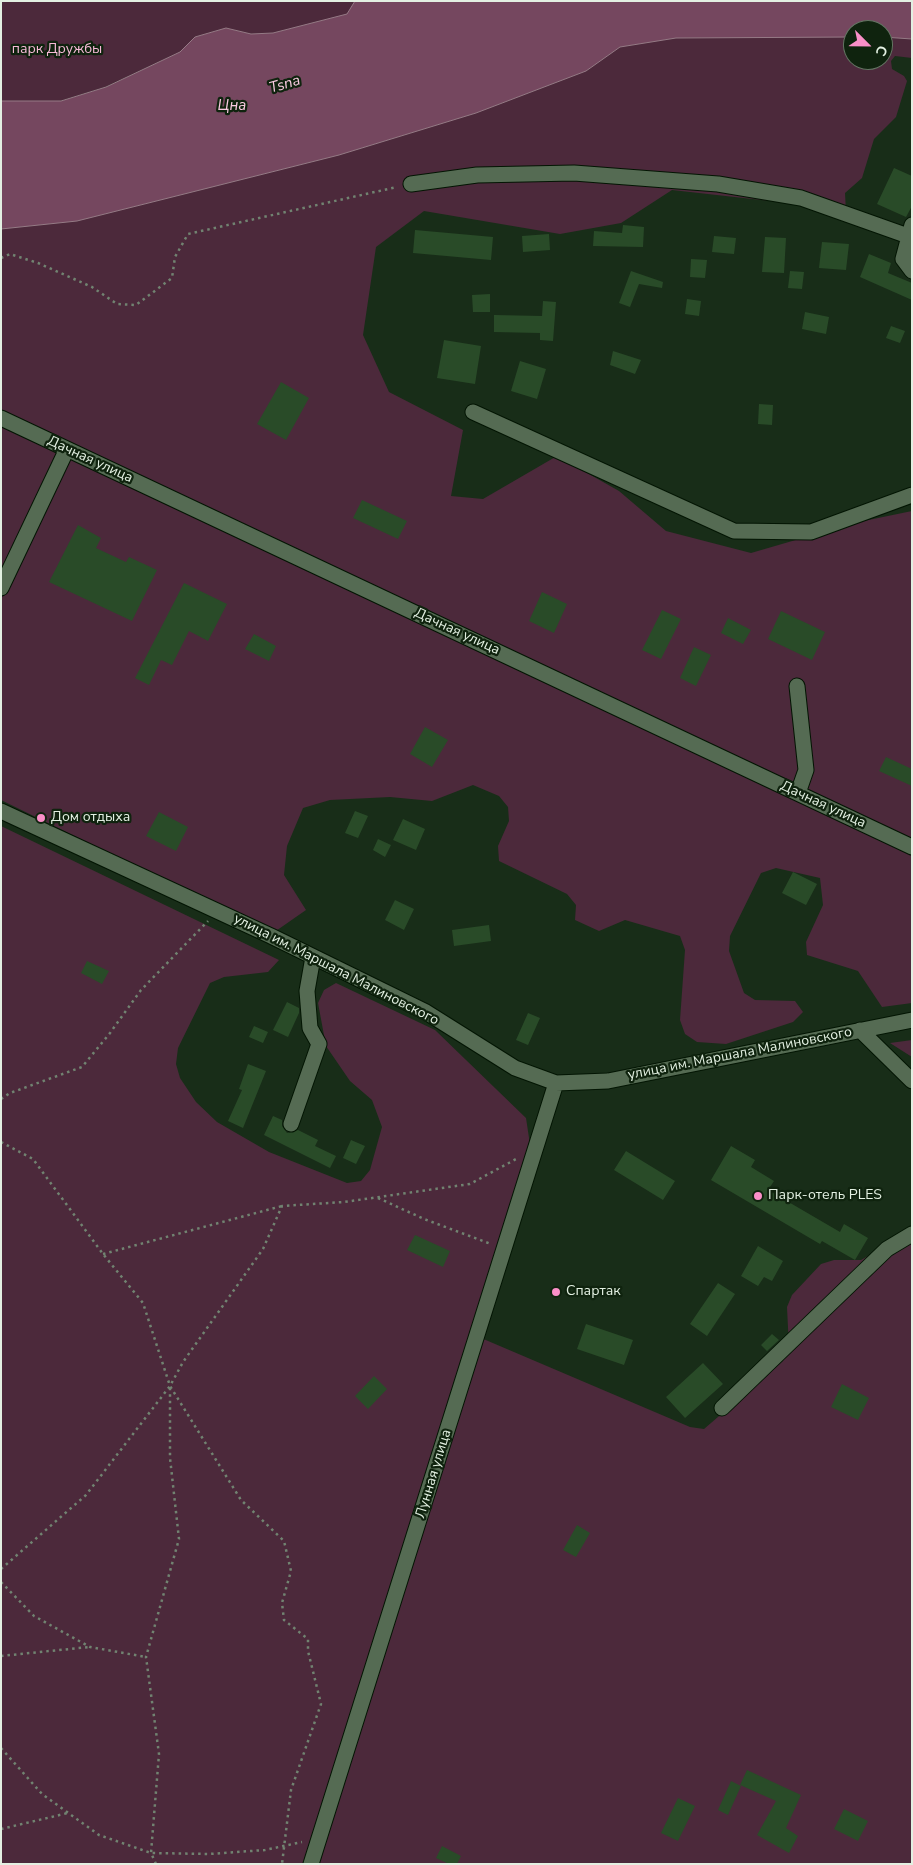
<!DOCTYPE html>
<meta charset="utf-8">
<style>
body{margin:0}
#map{position:relative;width:913px;height:1865px;overflow:hidden;background:#182d18;font-family:"Nunito Sans",sans-serif}
canvas{display:block}
.frame{position:absolute;inset:0;border:2px solid #e3f0e2;pointer-events:none}
.north{position:absolute;left:843px;top:20px;width:50px;height:50px;box-sizing:border-box;background:#0f230e;border:1px solid #647563;border-radius:50%;rotate:113deg;font-size:14px;font-weight:700;line-height:20px;text-align:center;color:#e3f0e2}
.north::after{content:'';display:block;margin:auto;width:18px;height:22px;background:#fa8fc8;clip-path:polygon(50% 0,100% 100%,50% 72%,0 100%)}
</style>
<div id="map">
<canvas width="913" height="1865"></canvas>
<div class="frame"></div>
<div class="north">С</div>
</div>
<script>
const c = document.querySelector('canvas').getContext('2d');
c.lineJoin = 'round';
function fill(path, color) {
  c.fillStyle = color;
  c.fill(path, 'evenodd');
}
function poly(rows) {
  const path = new Path2D();
  for (const r of rows) {
    path.moveTo(r[0], r[1]);
    for (let i = 2; i < r.length; i += 2) path.lineTo(r[i], r[i + 1]);
  }
  return path;
}
function stroke(path, color, width, dash) {
  c.strokeStyle = color;
  c.lineWidth = width;
  c.lineCap = dash ? 'butt' : 'round';
  c.setLineDash(dash || []);
  c.stroke(path);
}
function write(font, color, halo, rows, align = 'center') {
  c.font = font + ' "Nunito Sans",sans-serif';
  c.lineWidth = 4.5;
  c.setLineDash([]);
  c.textBaseline = 'middle';
  c.strokeStyle = halo;
  c.fillStyle = color;
  for (const [text, x, y, turn = 0] of rows) {
    c.save();
    c.translate(x, y);
    c.rotate((+turn || 0) * Math.PI / 180);
    c.textAlign = isNaN(turn) ? turn : align;
    if (halo) c.strokeText(text, 0, 0);
    c.fillText(text, 0, 0);
    c.restore();
  }
}
const green = poly([
 [1,1,355,1,348,14,273,33,251,34,226,28,195,37,180,52,105,87,60,101,1,101],
 [750,36,853,37,853,60,883,60,883,37,912,39,912,58,895,56,891,61,892,69,904,76,907,81,896,117,874,139,862,178,845,193,846,212,824,207,672,190,621,223,560,234,424,211,376,247,363,335,389,392,463,430,451,496,483,499,557,456,619,491,666,531,751,553,854,523,912,511,912,1003,882,1007,858,971,807,955,806,942,823,905,820,878,776,868,761,873,730,936,729,951,744,993,755,1000,795,1001,803,1012,793,1022,726,1044,697,1042,685,1034,680,1020,685,950,680,936,625,920,599,931,575,920,576,905,567,894,499,861,498,846,509,821,508,807,499,796,473,785,432,801,390,797,330,800,303,808,287,846,284,875,306,910,273,933,1,800,1,229,77,221,339,155,476,113,586,71,620,47,676,38],
 [1,826,279,960,268,972,224,977,210,983,178,1048,176,1064,180,1078,196,1102,217,1122,269,1152,347,1183,361,1181,370,1170,382,1127,372,1100,350,1081,326,1046,318,1003,324,990,336,983,435,1030,526,1118,531,1151,509,1208,502,1244,474,1335,690,1427,704,1429,783,1361,789,1348,787,1307,792,1295,821,1264,834,1260,861,1260,912,1231,912,1864,1,1864],
 [912,1040,912,1057,890,1043]
]);
const water = poly([
 [355,1,912,1,912,39,883,37,883,30,853,30,853,37,676,38,620,47,586,71,476,113,339,155,77,221,1,229,1,101,61,101,106,87,180,52,195,37,226,28,251,34,273,33,347,14,355,1]
]);
const building = poly([
 [894,168,912,176,912,206,906,217,877,204],
 [623,225,644,227,643,247,593,246,594,231,622,233],
 [415,230,493,237,491,260,413,253],
 [549,234,550,250,523,252,522,236],
 [714,236,736,238,734,254,712,252],
 [765,237,786,238,784,273,762,272],
 [822,242,849,244,846,270,819,268],
 [869,254,891,263,888,273,912,283,912,300,860,277],
 [691,259,707,260,705,278,690,277],
 [631,271,663,282,662,288,639,284,630,307,619,303],
 [790,271,804,272,802,289,788,288],
 [490,294,490,312,473,312,472,295],
 [687,299,701,301,699,316,685,314],
 [543,301,556,302,553,341,540,340,540,333,494,332,494,315,542,316],
 [805,312,829,317,826,334,802,329],
 [891,326,905,331,900,343,886,338],
 [444,340,481,346,475,384,437,378],
 [613,351,641,360,635,374,610,365],
 [520,361,546,369,537,399,511,391],
 [281,382,309,398,286,440,257,424],
 [759,404,773,405,772,425,758,424],
 [362,500,407,521,398,539,353,518],
 [78,525,101,538,96,548,126,562,129,557,157,570,132,621,49,582],
 [184,583,227,604,208,641,189,631,172,665,161,660,149,685,135,678],
 [542,592,567,604,554,633,529,621],
 [662,610,681,619,661,659,642,650],
 [781,611,825,632,812,660,768,639],
 [728,618,751,630,743,644,721,633],
 [254,634,276,646,269,661,245,649],
 [694,647,711,655,696,686,680,678],
 [425,727,448,740,432,767,410,754],
 [886,757,912,769,912,786,879,771],
 [355,811,368,816,358,838,345,833],
 [159,812,188,827,176,851,146,836],
 [403,819,425,829,416,850,393,840],
 [378,839,391,845,385,857,373,850],
 [793,872,817,884,806,905,782,893],
 [395,900,414,909,404,930,385,920],
 [489,925,491,941,454,946,452,930],
 [87,961,109,971,102,984,81,973],
 [287,1002,299,1008,299,1013,288,1037,273,1030],
 [528,1013,540,1018,528,1045,516,1040],
 [254,1026,268,1032,263,1043,249,1037],
 [248,1064,266,1071,243,1128,228,1121,242,1090,239,1089],
 [273,1116,282,1120,282,1126,287,1133,298,1130,318,1140,315,1146,336,1156,330,1168,264,1135],
 [351,1140,365,1146,356,1164,343,1158],
 [731,1146,755,1160,751,1167,774,1181,768,1190,840,1232,844,1224,868,1238,855,1260,822,1241,820,1244,711,1180],
 [626,1151,675,1181,663,1200,614,1170],
 [415,1235,450,1251,443,1267,407,1250],
 [758,1246,783,1261,772,1281,764,1277,758,1286,741,1276],
 [718,1283,735,1294,707,1336,690,1324],
 [586,1324,633,1340,624,1365,577,1349],
 [772,1334,779,1340,767,1351,761,1345],
 [703,1363,723,1384,685,1418,666,1397],
 [374,1376,387,1389,368,1409,355,1396],
 [842,1384,869,1398,858,1420,831,1407],
 [577,1525,590,1533,576,1557,563,1550],
 [747,1770,801,1795,786,1828,798,1836,789,1853,757,1835,776,1801,740,1785],
 [731,1781,741,1786,728,1815,718,1810],
 [678,1798,695,1806,678,1841,661,1833],
 [844,1809,868,1821,858,1841,834,1829],
 [442,1846,461,1856,457,1864,449,1864,436,1858]
]);
const path = poly([
 [1,258,10,254,38,263,92,287,117,304,136,305,172,278,175,257,188,234,397,187],
 [1,1099,10,1093,82,1067,110,1033,141,990,208,921],
 [1,1142,33,1159,103,1254,143,1303,170,1386,241,1500,284,1541,291,1571,282,1603,284,1620,308,1639,308,1651,321,1704,291,1790,282,1864],
 [378,1198,424,1219,491,1244],
 [103,1254,282,1206],
 [1,1569,86,1495,170,1386,183,1362,263,1249,282,1206,344,1202,470,1184,518,1158],
 [1,1582,34,1616,90,1647,146,1657],
 [1,1656,89,1647],
 [1,1748,42,1794,99,1835,151,1853,209,1854,265,1850,302,1842],
 [1,1829,68,1813],
 [156,1864,151,1853,159,1754,146,1657,179,1539,170,1458,170,1388]
]);
const minor = poly([
 [411,184,477,175,574,173,718,184,801,198,908,236],
 [912,225,903,259,912,271],
 [473,412,734,531,811,532,912,495],
 [1,418,912,847],
 [1,588,67,449],
 [797,686,806,770,798,793],
 [1,811,271,936,426,1012,515,1068,556,1083,608,1081,912,1020],
 [860,1030,912,1081],
 [291,1124,319,1044,310,1028,307,991,313,957],
 [722,1408,887,1249,912,1234],
 [311,1864,556,1083]
]);
const markers = [
 [41,818,5,"#fa8fc8"],
 [758,1196,5,"#fa8fc8"],
 [556,1292,5,"#fa8fc8"]
];
const parkNames = [
 ["парк Дружбы",57,50]
];
const streetNames = [
 ["Дачная улица",90,460,25],
 ["Дачная улица",457,632,25],
 ["Дачная улица",823,805,25],
 ["улица им. Маршала Малиновского",336,970,27],
 ["улица им. Маршала Малиновского",740,1054,-11],
 ["Лунная улица",434,1474,-73]
];
const poiNames = [
 ["Дом отдыха",51,818],
 ["Парк-отель PLES",768,1196],
 ["Спартак",566,1292]
];
const waterNames = [
 ["Tsna",285,85,-16],
 ["Цна",232,106]
];
fill(green, '#4c293b');
fill(water, '#75475f');
stroke(water, '#967a86', 1);
fill(building, '#294b28');
stroke(minor, '#031503', 17);
stroke(path, '#718371', 2.5, [2.5, 4]);
stroke(minor, '#556b53', 15);
for (const [x, y, r, color] of markers) {
  const dot = new Path2D();
  dot.arc(x, y, r, 0, 2 * Math.PI);
  c.fillStyle = color;
  c.fill(dot);
  stroke(dot, '#0f230e', 2);
}
write('14px', '#f7bad8', '#0f230e', parkNames);
write('14px', '#e3f0e2', '#0f230e', streetNames);
write('14px', '#e3f0e2', '#0f230e', poiNames, 'left');
write('italic 15px', '#facbe2', '#0f230e', waterNames);
</script>
